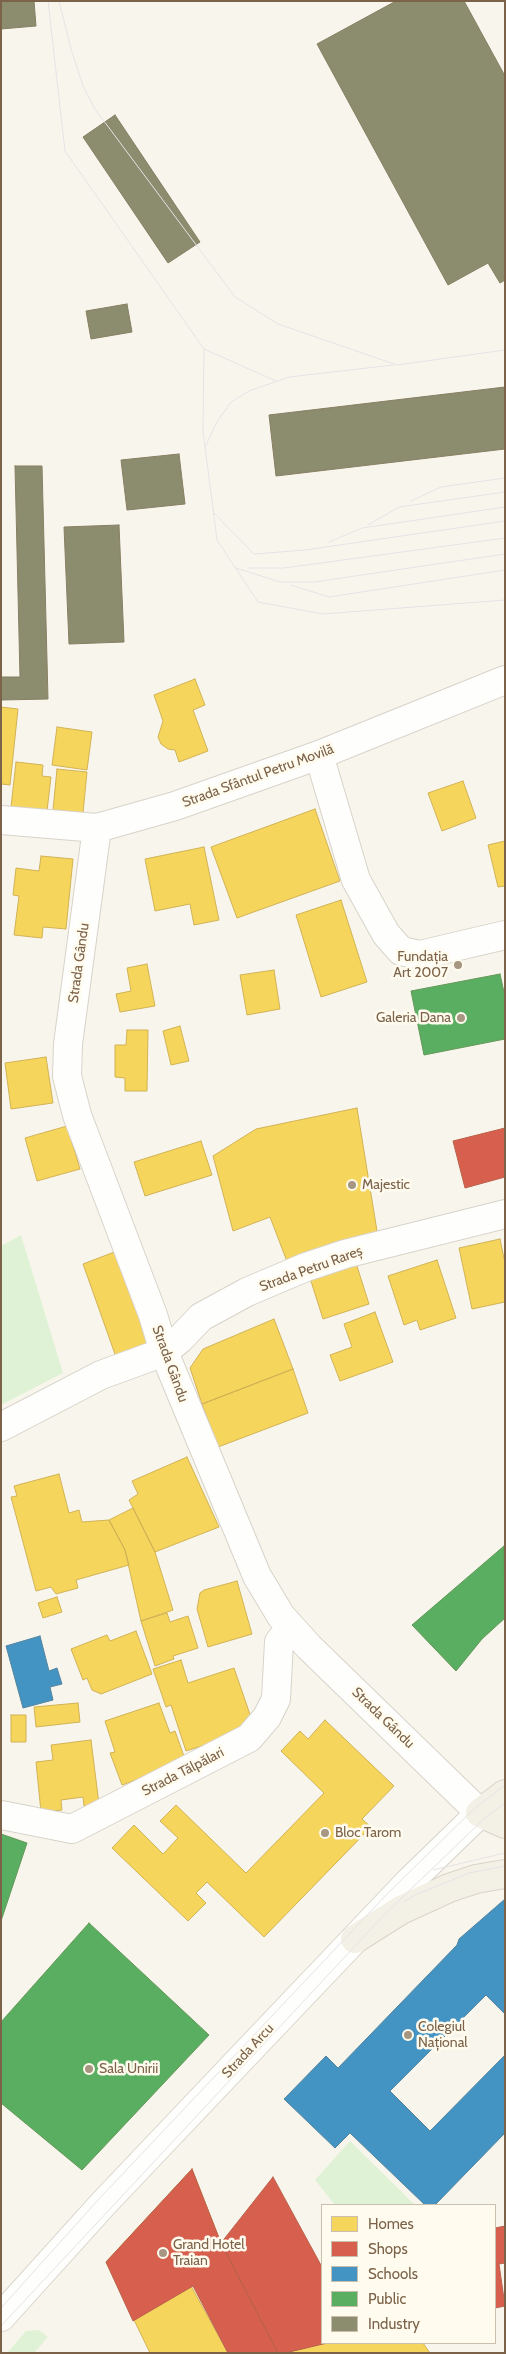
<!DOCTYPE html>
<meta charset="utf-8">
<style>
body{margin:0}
#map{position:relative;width:506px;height:2354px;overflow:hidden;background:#f8f6ec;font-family:Cabin,sans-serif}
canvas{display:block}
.frame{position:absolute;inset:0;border:2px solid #7b6248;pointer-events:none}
.legend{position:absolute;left:321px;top:2204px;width:175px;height:140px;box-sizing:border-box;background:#fffbef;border:1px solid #cabeac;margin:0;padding:6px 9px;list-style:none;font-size:15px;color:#7b6248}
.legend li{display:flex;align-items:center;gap:10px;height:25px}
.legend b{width:25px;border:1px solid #cabeac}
</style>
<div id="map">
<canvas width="506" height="2354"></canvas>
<div class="frame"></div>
<ul class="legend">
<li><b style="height:14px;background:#f6d55c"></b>Homes</li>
<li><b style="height:14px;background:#d6604d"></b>Shops</li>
<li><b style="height:14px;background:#4393c3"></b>Schools</li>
<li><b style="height:14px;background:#5aae61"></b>Public</li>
<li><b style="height:14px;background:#8c8c6e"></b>Industry</li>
</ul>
</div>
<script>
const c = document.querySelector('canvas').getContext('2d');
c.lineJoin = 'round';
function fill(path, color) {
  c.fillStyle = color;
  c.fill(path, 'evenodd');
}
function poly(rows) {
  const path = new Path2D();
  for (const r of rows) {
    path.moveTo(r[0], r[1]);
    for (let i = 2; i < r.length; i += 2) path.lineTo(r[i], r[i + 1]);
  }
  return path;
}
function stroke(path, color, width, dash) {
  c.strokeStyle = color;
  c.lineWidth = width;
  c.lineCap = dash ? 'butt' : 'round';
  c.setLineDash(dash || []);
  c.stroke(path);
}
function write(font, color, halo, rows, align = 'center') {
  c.font = font + ' Cabin,sans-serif';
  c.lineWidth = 5;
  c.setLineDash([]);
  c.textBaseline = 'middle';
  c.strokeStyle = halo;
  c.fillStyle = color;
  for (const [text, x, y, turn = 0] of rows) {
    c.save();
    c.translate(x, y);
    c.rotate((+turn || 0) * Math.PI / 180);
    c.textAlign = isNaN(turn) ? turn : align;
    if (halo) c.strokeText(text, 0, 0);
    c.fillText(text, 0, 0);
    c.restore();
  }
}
const green = poly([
 [21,1235,63,1373,1,1405,1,1246],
 [350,2141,415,2205,335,2205,315,2180],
 [39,2330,48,2337,34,2353,7,2353,26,2331]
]);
const homes = poly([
 [195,679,205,705,193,710,208,751,179,762,175,750,168,749,161,744,158,737,163,721,154,695,195,679],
 [1,707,18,709,10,785,1,784,1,707],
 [57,727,92,732,87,770,52,765,57,727],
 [16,762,43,765,42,776,51,777,47,811,11,807,16,762],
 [57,769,87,772,83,813,53,810,57,769],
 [463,781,476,818,442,831,428,793,463,781],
 [315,809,340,881,237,918,211,847,315,809],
 [505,841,505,886,498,887,488,845,505,841],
 [204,847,219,920,194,925,190,904,155,911,145,859,204,847],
 [41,856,73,859,66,929,43,927,42,938,14,935,19,896,13,895,16,868,39,871,41,856],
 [341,900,367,982,321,997,296,915,341,900],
 [147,964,155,1006,120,1012,116,994,131,991,127,968,147,964],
 [274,970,280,1009,247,1015,240,975,274,970],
 [180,1026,189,1061,171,1065,163,1031,180,1026],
 [127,1030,148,1030,147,1091,125,1091,125,1078,115,1077,115,1045,126,1045,127,1030],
 [46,1057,53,1103,11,1109,5,1063,46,1057],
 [357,1108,378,1237,288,1264,270,1217,233,1231,213,1156,256,1129,357,1108],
 [67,1126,80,1169,37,1181,25,1138,67,1126],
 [201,1141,212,1175,145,1196,134,1162,201,1141],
 [500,1239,505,1263,505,1302,472,1309,459,1248,500,1239],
 [117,1251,149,1343,116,1357,83,1264,117,1251],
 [437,1260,456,1318,420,1330,417,1320,404,1325,388,1276,437,1260],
 [356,1263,369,1304,323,1319,310,1278,356,1263],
 [375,1312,393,1362,340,1381,330,1355,352,1347,344,1324,375,1312],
 [274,1319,293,1369,202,1404,190,1368,203,1349,274,1319],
 [293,1369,308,1413,218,1447,202,1404,293,1369],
 [187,1457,219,1527,155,1552,129,1500,138,1494,132,1481,187,1457],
 [59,1474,69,1513,79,1510,82,1522,109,1520,125,1550,129,1565,76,1580,78,1588,56,1594,51,1587,36,1591,11,1497,17,1496,14,1486,59,1474],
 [133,1508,155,1552,173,1610,141,1621,125,1550,109,1520,133,1508],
 [237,1581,252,1634,208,1647,197,1609,200,1593,204,1590,237,1581],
 [57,1597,62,1612,43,1618,38,1603,57,1597],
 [167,1613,170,1622,188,1616,198,1648,173,1656,174,1659,155,1666,141,1621,167,1613],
 [136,1631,152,1674,101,1694,92,1690,87,1678,83,1680,71,1649,107,1635,110,1641,136,1631],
 [181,1660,188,1683,234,1668,255,1729,186,1751,171,1705,166,1707,153,1669,181,1660],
 [78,1703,80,1722,36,1727,34,1707,78,1703],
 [159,1703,170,1733,175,1731,186,1762,122,1785,110,1753,115,1752,105,1721,159,1703],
 [11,1715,26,1715,26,1742,11,1742,11,1715],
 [325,1720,394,1786,362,1819,371,1827,264,1937,207,1882,196,1893,206,1903,188,1921,112,1848,134,1825,163,1854,178,1838,160,1821,176,1805,246,1873,324,1793,281,1751,300,1731,308,1739,325,1720],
 [91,1740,99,1804,84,1806,83,1797,61,1800,62,1810,41,1812,36,1762,53,1760,51,1745,91,1740],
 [192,2169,221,2243,186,2277,228,2353,150,2353,106,2262,192,2169],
 [327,2343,423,2343,430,2353,285,2353,327,2343]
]);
const shops = poly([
 [505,1128,505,1177,465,1188,453,1141,505,1128],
 [192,2169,221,2243,278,2353,228,2353,193,2286,133,2321,106,2262,192,2169],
 [273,2177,322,2267,322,2343,327,2343,285,2353,278,2353,221,2243,273,2177],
 [505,2226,505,2263,499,2264,505,2306,495,2308,495,2228,505,2226]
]);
const schools = poly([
 [40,1636,49,1671,57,1668,62,1684,50,1687,53,1700,23,1708,6,1646,40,1636],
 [505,1899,505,2014,486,1995,390,2091,430,2131,505,2055,505,2133,435,2205,425,2205,350,2133,335,2148,284,2099,326,2056,338,2068,457,1945,459,1939,505,1899]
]);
const public = poly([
 [500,974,505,997,505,1039,424,1055,411,991,500,974],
 [504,1546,505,1618,482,1639,456,1671,412,1625,504,1546],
 [1,1834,27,1843,1,1921,1,1834],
 [89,1923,209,2035,82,2170,1,2103,1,2022,89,1923]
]);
const industry = poly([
 [1,1,34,1,36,26,1,29,1,1],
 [396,1,464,1,505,76,505,280,500,283,488,263,448,285,317,44,396,1],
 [115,115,200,242,168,263,83,137,115,115],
 [127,304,132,332,91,339,86,311,127,304],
 [505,387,505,449,276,476,269,415,505,387],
 [179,454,185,504,127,510,121,460,179,454],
 [15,466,42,466,48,699,1,700,1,677,20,677,15,466],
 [119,525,124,642,69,644,64,527,119,525]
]);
const minor = poly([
 [319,755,356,880,386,934,401,951,420,955,505,935],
 [1,820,97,828,175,806,319,755,505,680],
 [1,1427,101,1375,164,1352,180,1339,201,1317,247,1292,306,1267,345,1254,505,1214],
 [1,1815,72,1829,249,1738,267,1717,276,1699,279,1642,290,1628],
 [1,2317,103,2204,253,2046,409,1882,480,1813,309,1647,281,1616,257,1576,164,1352,153,1315,77,1115,67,1076,68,1044,97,828]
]);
const major = poly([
 [505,1794,480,1813,505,1824],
 [355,1939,401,1910,449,1888,476,1879,505,1874]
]);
const tram = poly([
 [48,1,65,151,204,349,203,431,217,540,258,602,323,614,505,600],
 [59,1,71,49,83,86,95,109,235,297,278,324,397,365,505,350],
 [204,349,276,381],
 [205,447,217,422,231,402,249,391,289,377,393,365],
 [411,501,441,487,505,478],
 [213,512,254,554,305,550,505,521],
 [368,525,399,507,505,492],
 [329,542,362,528,505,507],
 [236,568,280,582,314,582,505,554],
 [248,568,284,568,505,538],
 [291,585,329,597,505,570],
 [433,1870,505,1853],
 [404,1902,415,1895,469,1873,505,1866],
 [1,2308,98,2200,389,1892,475,1808,505,1785],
 [1,2326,383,1916,486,1817,505,1803]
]);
const markers = [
 [458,965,5,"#a79681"],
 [461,1018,5,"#a79681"],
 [352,1185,5,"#a79681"],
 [325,1833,5,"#a79681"],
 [408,2035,5,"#a79681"],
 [89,2069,5,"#a79681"],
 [163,2253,5,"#a79681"]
];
const streetNames = [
 ["Strada Sfântul Petru Movilă",258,776,-20],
 ["Strada Gându",79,963,-82],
 ["Strada Petru Rareș",311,1269,-20],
 ["Strada Gându",170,1364,70],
 ["Strada Gându",383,1718,44],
 ["Strada Tălpălari",183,1772,-27],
 ["Strada Arcu",248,2051,-47]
];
const poiNames = [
 ["Fundația",448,957,"right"],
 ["Art 2007",448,973,"right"],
 ["Galeria Dana",451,1018,"right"],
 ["Majestic",362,1185],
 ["Bloc Tarom",335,1833],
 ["Colegiul",418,2027],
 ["Național",418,2043],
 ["Sala Unirii",99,2069],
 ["Grand Hotel",173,2245],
 ["Traian",173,2261]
];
fill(green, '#e0f2d5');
fill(homes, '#f6d55c');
stroke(homes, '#d1b256', 1);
fill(shops, '#d6604d');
stroke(shops, '#bb614c', 1);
fill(schools, '#4393c3');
stroke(schools, '#54849e', 1);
fill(public, '#5aae61');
stroke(public, '#64975a', 1);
fill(industry, '#8c8c6e');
stroke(industry, '#877f63', 1);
stroke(minor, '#d8d3ca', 30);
stroke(major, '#dad3c9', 30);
stroke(minor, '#fefefc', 28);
stroke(major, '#f3f1e6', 28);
stroke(tram, '#e6e2e6', 1);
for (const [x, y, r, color] of markers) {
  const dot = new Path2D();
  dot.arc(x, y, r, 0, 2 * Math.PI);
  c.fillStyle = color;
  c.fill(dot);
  stroke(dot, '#fffbef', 2);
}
write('14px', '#7b6248', '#fffbef', streetNames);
write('14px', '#7b6248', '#fffbef', poiNames, 'left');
</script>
